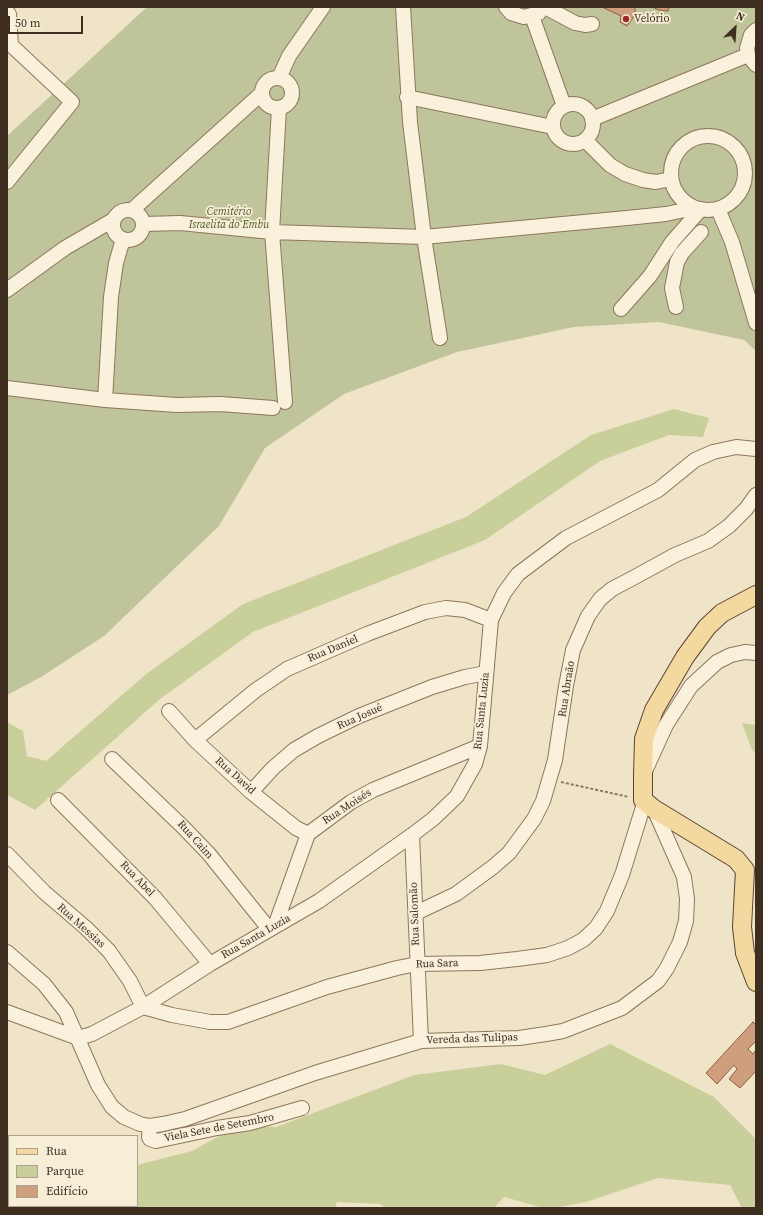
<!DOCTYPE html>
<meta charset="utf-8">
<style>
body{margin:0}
#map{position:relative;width:763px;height:1215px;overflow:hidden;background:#f0e4c8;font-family:"Source Serif 4",serif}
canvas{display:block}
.frame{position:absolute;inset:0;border:8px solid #3d2e20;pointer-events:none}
.legend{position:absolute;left:8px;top:1135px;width:130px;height:72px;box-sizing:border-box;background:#f7eed8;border:1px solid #ada18e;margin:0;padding:5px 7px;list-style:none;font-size:12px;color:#3d2e20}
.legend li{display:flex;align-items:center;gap:8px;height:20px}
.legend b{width:20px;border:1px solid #ada18e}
.north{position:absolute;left:715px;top:8px;width:40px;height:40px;-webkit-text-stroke:3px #f7eed8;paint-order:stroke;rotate:25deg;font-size:11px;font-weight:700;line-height:16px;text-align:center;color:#3d2e20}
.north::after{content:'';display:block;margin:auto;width:14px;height:18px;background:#3d2e20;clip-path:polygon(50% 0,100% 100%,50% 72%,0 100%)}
.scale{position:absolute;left:8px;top:16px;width:75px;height:18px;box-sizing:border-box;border:2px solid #3d2e20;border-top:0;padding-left:5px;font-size:12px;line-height:14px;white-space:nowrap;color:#3d2e20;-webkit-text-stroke:3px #f7eed8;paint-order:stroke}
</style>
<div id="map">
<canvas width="763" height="1215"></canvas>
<div class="frame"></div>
<ul class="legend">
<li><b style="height:5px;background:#f3d9a0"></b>Rua</li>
<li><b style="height:11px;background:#c9cf9b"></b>Parque</li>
<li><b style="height:11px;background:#cf9f7d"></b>Edifício</li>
</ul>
<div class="north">N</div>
<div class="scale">50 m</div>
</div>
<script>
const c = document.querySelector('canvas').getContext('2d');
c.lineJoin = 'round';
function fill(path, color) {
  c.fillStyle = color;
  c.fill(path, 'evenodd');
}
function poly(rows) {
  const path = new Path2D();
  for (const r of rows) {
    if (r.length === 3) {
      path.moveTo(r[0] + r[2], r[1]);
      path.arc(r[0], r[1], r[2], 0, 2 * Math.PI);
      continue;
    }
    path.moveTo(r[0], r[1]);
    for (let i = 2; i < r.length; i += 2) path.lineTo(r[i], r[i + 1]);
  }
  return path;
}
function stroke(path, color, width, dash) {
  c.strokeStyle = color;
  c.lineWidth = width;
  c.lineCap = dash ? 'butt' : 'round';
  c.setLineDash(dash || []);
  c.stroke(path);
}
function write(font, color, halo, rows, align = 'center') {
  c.font = font + ' "Source Serif 4",serif';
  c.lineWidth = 3.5;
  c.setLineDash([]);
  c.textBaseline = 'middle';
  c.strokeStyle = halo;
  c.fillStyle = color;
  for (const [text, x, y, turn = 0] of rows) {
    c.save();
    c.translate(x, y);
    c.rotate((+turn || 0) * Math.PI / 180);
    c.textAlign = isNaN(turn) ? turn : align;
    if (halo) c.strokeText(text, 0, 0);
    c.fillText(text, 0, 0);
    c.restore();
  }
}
const green = poly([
 [674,409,709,418,703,437,669,435,600,461,485,540,253,632,160,699,35,810,7,795,7,722,23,731,27,756,46,761,145,675,243,604,466,517,591,435],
 [742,723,756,725,756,754,752,750],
 [610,1044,714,1097,756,1139,756,1208,742,1208,730,1185,658,1178,586,1202,554,1208,544,1208,504,1197,494,1208,386,1208,380,1204,337,1202,335,1208,7,1208,7,1199,9,1199,9,1206,137,1206,137,1165,192,1151,241,1124,276,1127,414,1075,501,1064,545,1075]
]);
const cemetery = poly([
 [147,7,756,7,756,351,744,340,659,322,574,327,457,352,344,394,265,448,219,526,104,636,41,677,7,695,7,136]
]);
const building = poly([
 [602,7,635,7,635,15,627,26,620,22,621,16,602,7],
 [652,7,669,7,668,11,659,10,652,7],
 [753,1022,756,1025,756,1041,748,1049,753,1054,756,1050,756,1071,740,1088,729,1079,737,1069,734,1065,717,1084,706,1073,753,1022]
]);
const path = poly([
 [561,782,629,797]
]);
const minor = poly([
 [403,7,410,122,424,237,440,338],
 [506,7,511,13,524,17,539,13],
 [545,7,575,23,585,25,592,24],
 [532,16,564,106],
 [756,30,751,35,747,48,748,55,756,65],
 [279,78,289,56,323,7],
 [277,93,15],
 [407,97,553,127],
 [573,124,20],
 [279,108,272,232,285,402],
 [592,119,748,55],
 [708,173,37],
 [585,140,610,165,625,174,643,180,656,182,671,179],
 [7,182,72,102,11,45,9,14],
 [718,209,732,242,756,323],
 [128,225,15],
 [132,210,262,93],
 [144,224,180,223,272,232,424,237,627,218,666,214,694,208],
 [7,290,65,248,113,220],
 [676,307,672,288,677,262,682,253,701,232],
 [621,309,650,276,672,242,701,209],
 [7,388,105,400,177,405,220,404,273,408],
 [105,400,111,297,116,263,123,239],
 [169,711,195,740,251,792,296,828,308,834],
 [195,740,256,690,287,669,367,634,425,612,446,608,465,610,491,620],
 [112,759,183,827,209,854,269,929],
 [645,771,666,725,691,686,717,662,731,655,745,652,756,653],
 [251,792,273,768,294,750,318,736,359,716,432,687,465,677,486,673],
 [58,800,155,898,210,964],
 [412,835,421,1041],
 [7,854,44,892,86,928,109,951,130,981,143,1007],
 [416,913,456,894,493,867,509,853,534,819,543,801,555,760,566,686,573,650,588,616,600,599,612,589,633,578,675,555,708,541,729,526,746,509,756,495],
 [275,926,308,834,351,802,373,790,480,746],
 [7,952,44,984,66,1012,98,1085,112,1107,124,1117,140,1124,150,1126,163,1124,185,1119,315,1073,421,1041,519,1038,546,1034,563,1031,622,1008,658,981,667,968,680,942,686,921,687,899,684,877,654,809],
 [143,1007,172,1015,210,1022,228,1022,327,987,397,968,417,964,480,963,517,959,547,955,568,948,583,940,596,928,607,911,622,875,643,807,643,800],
 [7,1012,78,1038,92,1034,143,1007,210,964,319,901,412,835,433,819,457,796,475,764,480,746,491,620,504,593,518,574,566,538,658,490,695,460,713,452,736,447,756,449],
 [150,1126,149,1137,150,1139,156,1141,217,1128,250,1123,302,1108]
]);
const major = poly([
 [756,595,722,613,707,627,685,657,654,710,644,739,643,775,643,800,654,809,736,859,745,870,742,927,745,953,756,982]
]);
const markers = [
 [626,19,4,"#9e2a2b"]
];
const poiNames = [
 ["Velório",634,19]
];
const parkNames = [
 ["Cemitério",229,212],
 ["Israelita do Embu",229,225]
];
const streetNames = [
 ["Rua Daniel",333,649,-23],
 ["Rua Abraão",567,689,-81],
 ["Rua Santa Luzia",482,711,-84],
 ["Rua Josué",360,717,-24],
 ["Rua David",235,776,42],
 ["Rua Moisés",347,807,-33],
 ["Rua Caim",195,840,48],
 ["Rua Abel",137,879,46],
 ["Rua Salomão",415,914,-92],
 ["Rua Messias",81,926,42],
 ["Rua Santa Luzia",256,937,-30],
 ["Rua Sara",437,964,-2],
 ["Vereda das Tulipas",472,1039,-2],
 ["Viela Sete de Setembro",219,1128,-11]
];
fill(green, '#c9cf9b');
fill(cemetery, '#bfc49a');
fill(building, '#cf9f7d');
stroke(building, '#8d5f41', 1);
stroke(minor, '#8d765c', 16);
stroke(major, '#5b4430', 20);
stroke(path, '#8d765c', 2, [3, 2]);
stroke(minor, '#faf1dc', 14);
stroke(major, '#f3d9a0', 18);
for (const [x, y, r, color] of markers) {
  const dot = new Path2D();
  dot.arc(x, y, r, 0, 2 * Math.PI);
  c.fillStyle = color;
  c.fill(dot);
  stroke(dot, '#f7eed8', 1.5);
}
write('11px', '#3d2e20', '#f7eed8', poiNames, 'left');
write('italic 11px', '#4d5a26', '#f7eed8', parkNames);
write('11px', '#3d2e20', '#f7eed8', streetNames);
</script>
